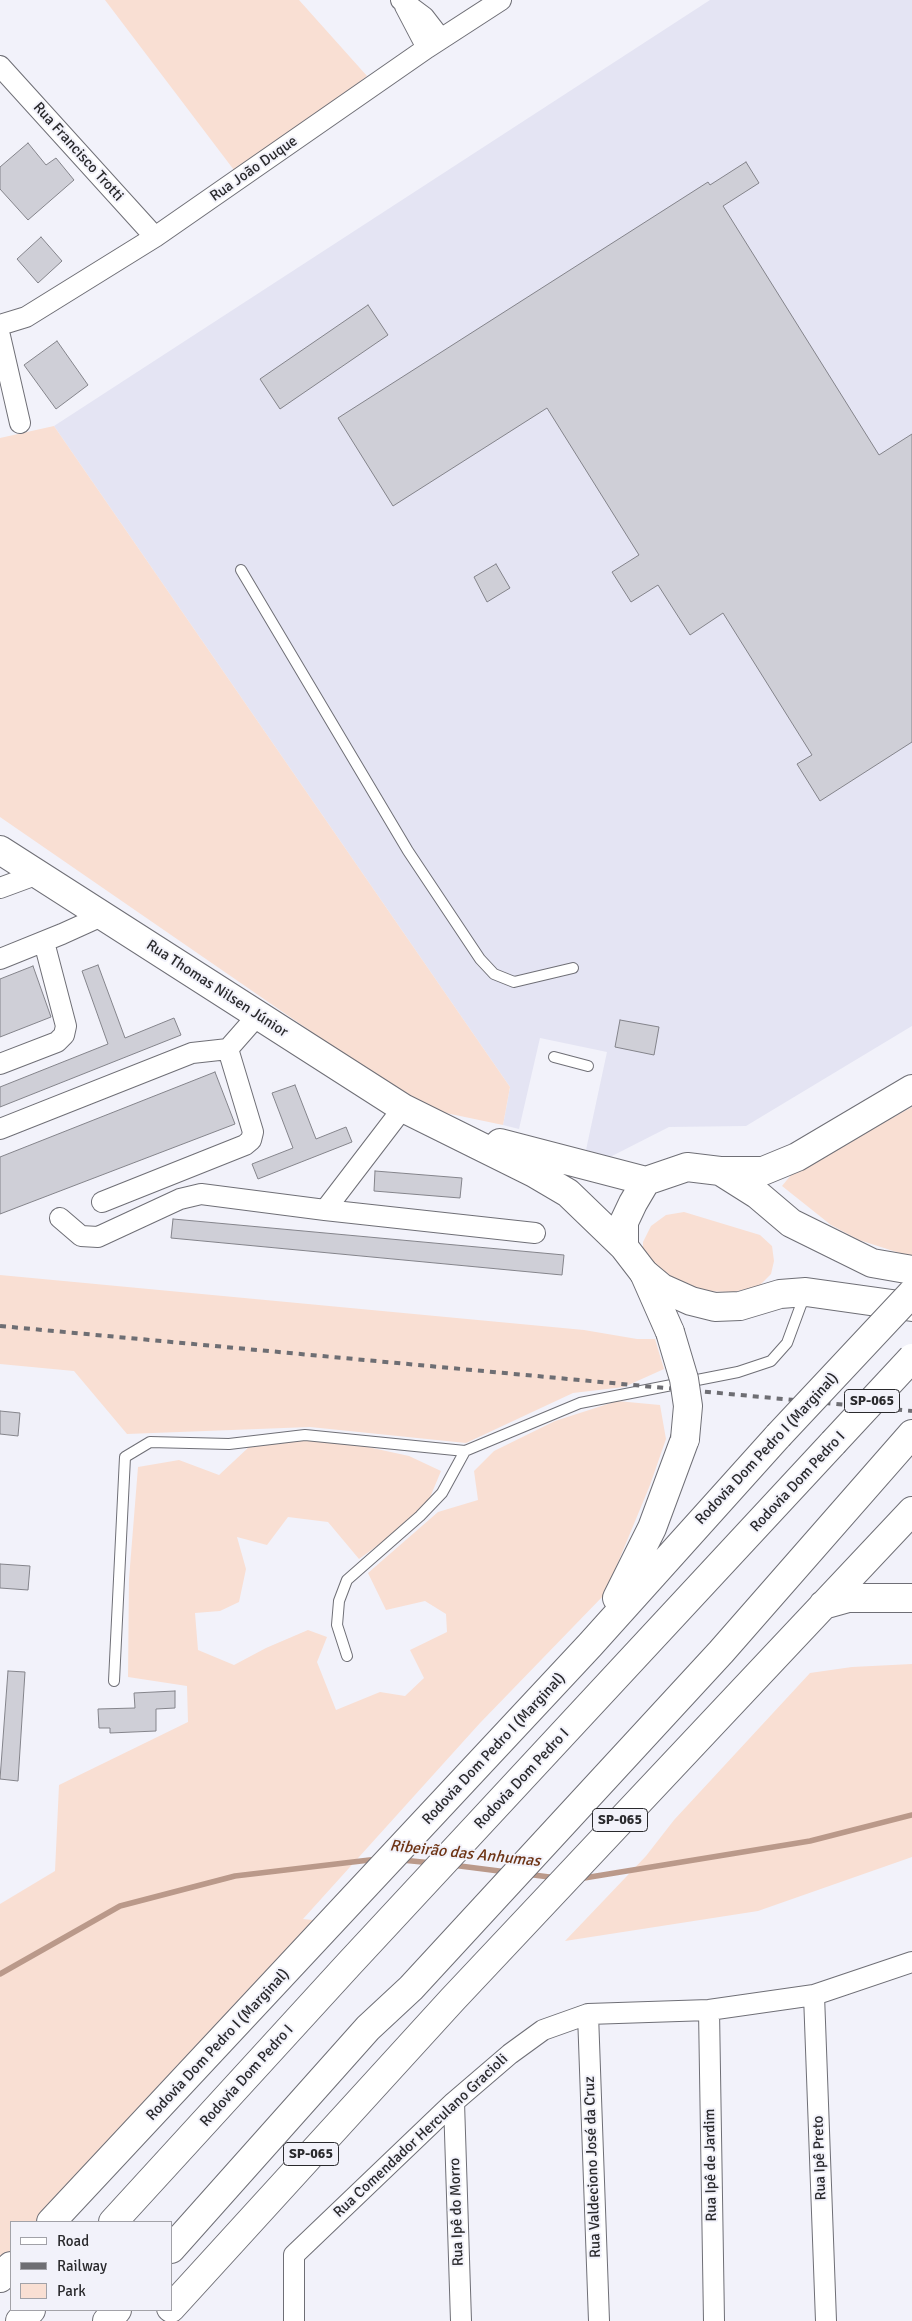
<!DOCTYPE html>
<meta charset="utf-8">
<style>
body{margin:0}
#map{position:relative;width:912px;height:2321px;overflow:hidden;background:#f2f2fa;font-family:Signika,sans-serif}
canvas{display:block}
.legend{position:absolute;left:10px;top:2221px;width:162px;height:90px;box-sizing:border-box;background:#f2f2fa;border:1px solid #a2a2a8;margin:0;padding:6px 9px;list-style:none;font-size:15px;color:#2a2a2d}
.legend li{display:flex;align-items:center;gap:10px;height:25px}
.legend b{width:25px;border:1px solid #a2a2a8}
</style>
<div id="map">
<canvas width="912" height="2321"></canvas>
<ul class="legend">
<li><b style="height:6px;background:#fff"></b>Road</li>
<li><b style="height:6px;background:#6e6e73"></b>Railway</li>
<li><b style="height:14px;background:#f9dfd3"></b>Park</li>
</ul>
</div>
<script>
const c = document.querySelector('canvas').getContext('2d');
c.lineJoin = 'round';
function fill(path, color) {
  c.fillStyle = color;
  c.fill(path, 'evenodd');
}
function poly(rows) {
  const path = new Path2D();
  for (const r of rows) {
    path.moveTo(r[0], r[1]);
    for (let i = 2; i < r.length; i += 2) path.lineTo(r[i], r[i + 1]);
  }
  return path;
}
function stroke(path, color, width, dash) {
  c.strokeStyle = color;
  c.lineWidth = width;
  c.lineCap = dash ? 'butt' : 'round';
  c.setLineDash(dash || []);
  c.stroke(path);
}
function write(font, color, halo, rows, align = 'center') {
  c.font = font + ' Signika,sans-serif';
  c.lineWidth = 4;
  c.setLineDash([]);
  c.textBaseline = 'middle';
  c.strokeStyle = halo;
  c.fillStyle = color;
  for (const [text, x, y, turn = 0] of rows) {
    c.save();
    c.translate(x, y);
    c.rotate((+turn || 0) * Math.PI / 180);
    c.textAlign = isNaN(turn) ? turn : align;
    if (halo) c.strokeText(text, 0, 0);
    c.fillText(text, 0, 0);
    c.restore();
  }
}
const built = poly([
 [710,0,912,0,912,1026,746,1126,669,1127,610,1157,586,1150,607,1052,540,1038,519,1129,503,1125,510,1087,54,426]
]);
const green = poly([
 [105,0,299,0,367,76,240,178],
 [54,426,510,1087,503,1125,422,1108,0,817,0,438],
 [912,1107,912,1257,859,1240,831,1225,782,1186,796,1169],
 [684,1212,760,1235,772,1246,774,1261,771,1274,759,1286,734,1292,695,1291,671,1285,643,1260,643,1242,651,1226,666,1215],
 [0,1275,584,1330,637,1339,655,1339,664,1369,624,1387,573,1393,466,1443,310,1427,127,1434,74,1371,0,1364],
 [617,1401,660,1405,666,1439,650,1485,605,1594,480,1723,303,1919,333,1922,53,2222,11,2222,11,2267,0,2279,0,1904,55,1871,59,1785,188,1722,187,1686,128,1677,129,1579,138,1467,179,1460,219,1475,249,1447,313,1435,409,1456,441,1471,424,1512,359,1559,328,1522,288,1517,267,1545,237,1537,246,1569,239,1602,220,1611,195,1613,198,1650,234,1665,266,1648,308,1630,327,1637,317,1662,336,1710,380,1692,405,1696,424,1678,410,1650,447,1632,446,1614,425,1601,386,1610,368,1573,438,1512,478,1500,474,1471,494,1451,555,1421],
 [912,1664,912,1857,758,1911,565,1941,646,1856,674,1820,810,1673,852,1667]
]);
const stream = poly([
 [402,1860,432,1863],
 [452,1865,507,1872],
 [526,1874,557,1878],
 [578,1879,810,1841,912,1815],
 [0,1974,120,1906,235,1876,378,1859]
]);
const building = poly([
 [28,143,46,165,56,158,74,180,28,220,0,189,0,167,28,143],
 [746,162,759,183,723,206,879,455,912,434,912,742,820,801,797,764,812,755,723,613,690,635,658,585,631,602,612,572,639,555,547,408,393,506,338,418,708,182,710,185,746,162],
 [41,237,62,261,38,283,17,259,41,237],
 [368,305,388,335,280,409,260,379,368,305],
 [57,341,88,385,56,409,24,365,57,341],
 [496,564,510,588,487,602,474,577,496,564],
 [98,965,125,1038,174,1018,181,1035,0,1107,0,1087,108,1044,82,971,98,965],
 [33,966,51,1017,0,1037,0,979,33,966],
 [620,1020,659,1027,654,1055,615,1047,620,1020],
 [215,1072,235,1124,0,1214,0,1157,215,1072],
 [295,1085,316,1139,346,1127,352,1142,258,1179,252,1164,293,1148,272,1093,295,1085],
 [375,1171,462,1178,460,1198,374,1191,375,1171],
 [173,1219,564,1255,562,1275,171,1238,173,1219],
 [0,1411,20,1413,18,1436,0,1434,0,1411],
 [0,1564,30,1566,28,1590,0,1588,0,1564],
 [8,1671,25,1672,18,1781,0,1779,8,1671],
 [175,1691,175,1708,156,1709,156,1731,110,1733,110,1728,99,1728,98,1709,135,1708,134,1693,175,1691]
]);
const lane = poly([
 [241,570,408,851,480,959,494,974,514,982,573,968],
 [554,1057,588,1066],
 [347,1656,337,1625,339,1601,347,1580,420,1516,442,1493,465,1451],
 [114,1681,125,1457,150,1442,229,1444,305,1435,465,1451,580,1403,738,1372,771,1361,787,1343,805,1294]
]);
const street = poly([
 [401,0,424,17,441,39],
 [405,6,427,48],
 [0,66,155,237],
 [0,325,26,317,155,237,427,48,501,0],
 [0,336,20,423],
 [0,888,38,874],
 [0,959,62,934,104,915],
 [0,1064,57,1042,64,1035,66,1026,44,942],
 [0,1129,192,1053,228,1049,257,1016],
 [102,1202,245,1145,251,1140,253,1132,228,1049],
 [325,1210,403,1108],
 [60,1218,81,1236,98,1237,180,1199,201,1194,325,1210,535,1233],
 [814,1995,826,2321],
 [709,2010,714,2321],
 [588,2014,599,2321],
 [454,2102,461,2321],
 [294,2321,294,2255,454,2102,510,2054,543,2030,588,2014,709,2010,814,1995,912,1962]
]);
const secondary = poly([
 [0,850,403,1108,534,1173,568,1193,624,1247,644,1273,662,1288,691,1301,715,1307,740,1306,780,1294,806,1292,912,1307],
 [500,1143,646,1181,687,1167,720,1171,758,1195,791,1223,872,1263,912,1270],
 [624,1247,624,1222,633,1203,646,1181]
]);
const highway = poly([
 [720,1171,763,1171,797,1157,912,1089],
 [644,1273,670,1332],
 [617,1598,652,1528,685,1439],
 [823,1605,848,1598,912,1598],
 [51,2222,590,1645,778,1436],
 [113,2222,349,1964,833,1443],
 [171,2249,368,2028,411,1988,721,1652,912,1434],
 [0,2278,11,2266],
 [171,2308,452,2000,912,1511],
 [20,2321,31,2310],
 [107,2321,117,2310]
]);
const rail = poly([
 [0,1326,912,1411]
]);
const highwayBridge = poly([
 [670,1332,684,1379,688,1406,685,1439],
 [778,1436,912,1293],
 [833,1443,912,1358]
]);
const shields = [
 [872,1401,55],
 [620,1820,55],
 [311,2154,55]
];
const shieldNames = [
 ["SP-065",872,1401],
 ["SP-065",620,1820],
 ["SP-065",311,2154]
];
const streetNames = [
 ["Rua Francisco Trotti",78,152,48],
 ["Rua João Duque",254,169,-35],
 ["Rua Thomas Nilsen Júnior",217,989,33],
 ["Rodovia Dom Pedro I (Marginal)",767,1449,-47],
 ["Rodovia Dom Pedro I",798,1482,-47],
 ["Rodovia Dom Pedro I (Marginal)",494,1749,-47],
 ["Rodovia Dom Pedro I",522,1779,-47],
 ["Rodovia Dom Pedro I (Marginal)",218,2045,-47],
 ["Rodovia Dom Pedro I",247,2076,-48],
 ["Rua Comendador Herculano Gracioli",421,2136,-43],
 ["Rua Ipê Preto",820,2158,-92],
 ["Rua Ipê de Jardim",711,2165,-91],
 ["Rua Valdeciono José da Cruz",593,2167,-92],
 ["Rua Ipê do Morro",457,2212,-92]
];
const waterNames = [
 ["Ribeirão das Anhumas",465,1854,6]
];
fill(built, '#e4e4f3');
fill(green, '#f9dfd3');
stroke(stream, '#ba998a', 5.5);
fill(building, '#cfcfd7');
stroke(building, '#84848b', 1);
stroke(lane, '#6f6f76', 12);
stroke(street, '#6f6f76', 22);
stroke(secondary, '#6f6f76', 30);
stroke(highway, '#6f6f76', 30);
stroke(lane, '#fff', 10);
stroke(street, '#fff', 20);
stroke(secondary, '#fff', 28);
stroke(highway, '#fff', 28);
stroke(rail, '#6e6e73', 4, [6, 6]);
stroke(highwayBridge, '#6f6f76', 30, []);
stroke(highwayBridge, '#fff', 28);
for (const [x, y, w] of shields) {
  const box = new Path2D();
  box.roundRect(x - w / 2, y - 11.5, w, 23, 4);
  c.fillStyle = '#f2f2fa';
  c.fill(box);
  stroke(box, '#2a2a2d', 1);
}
write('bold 14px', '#2a2a2d', null, shieldNames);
write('15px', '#2a2a2d', '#f2f2fa', streetNames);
write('italic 16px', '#6d3314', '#f2f2fa', waterNames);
</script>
